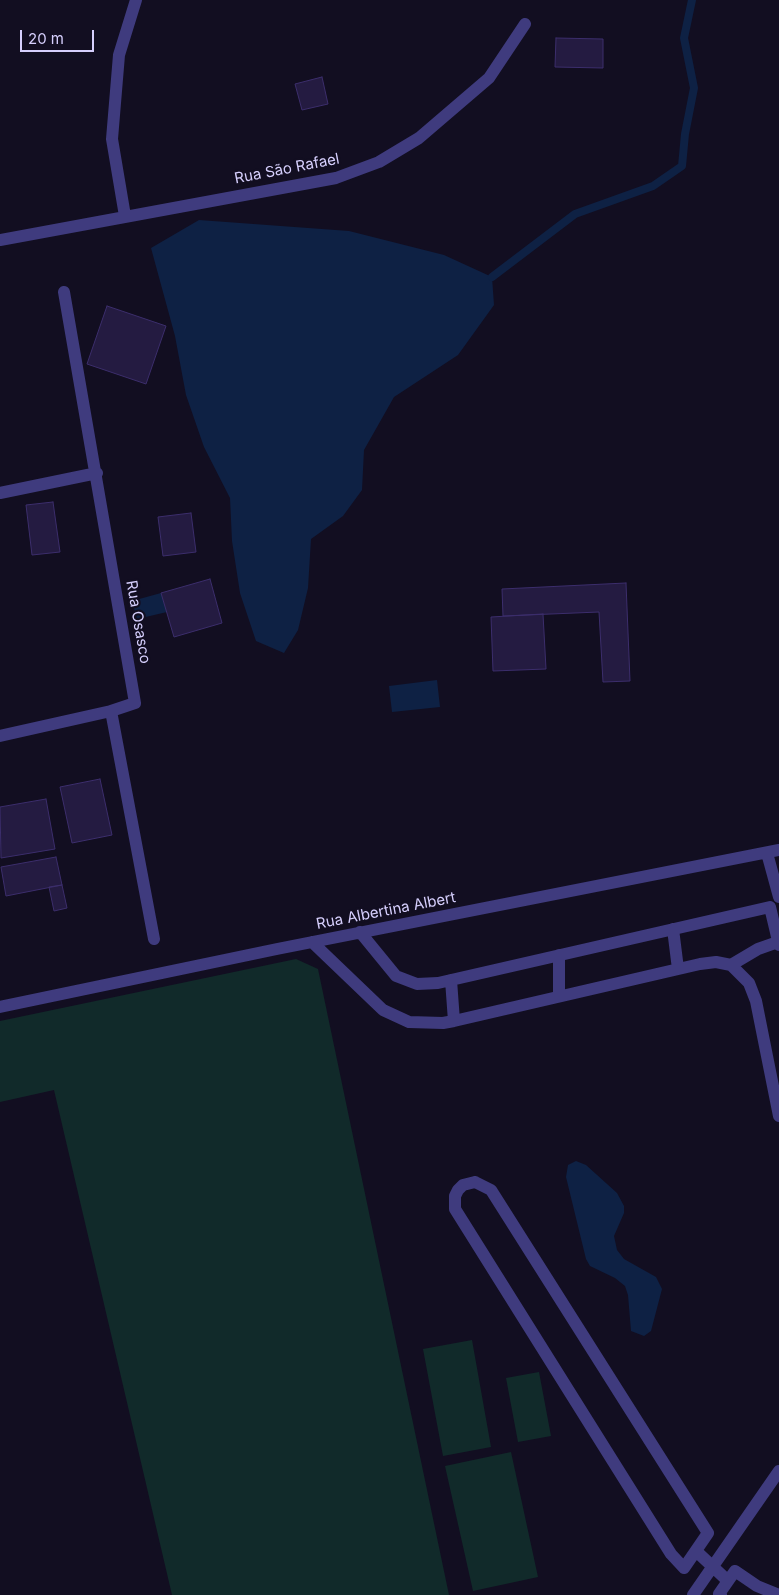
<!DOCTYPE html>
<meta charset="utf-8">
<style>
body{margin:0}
#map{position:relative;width:779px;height:1595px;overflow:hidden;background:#120e21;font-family:Inter,sans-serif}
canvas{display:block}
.scale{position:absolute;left:20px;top:30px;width:74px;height:22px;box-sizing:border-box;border:2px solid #d6cffd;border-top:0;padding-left:6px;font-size:15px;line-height:18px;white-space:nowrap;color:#d6cffd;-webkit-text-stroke:4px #120e21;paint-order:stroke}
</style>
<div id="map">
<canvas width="779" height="1595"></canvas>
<div class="scale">20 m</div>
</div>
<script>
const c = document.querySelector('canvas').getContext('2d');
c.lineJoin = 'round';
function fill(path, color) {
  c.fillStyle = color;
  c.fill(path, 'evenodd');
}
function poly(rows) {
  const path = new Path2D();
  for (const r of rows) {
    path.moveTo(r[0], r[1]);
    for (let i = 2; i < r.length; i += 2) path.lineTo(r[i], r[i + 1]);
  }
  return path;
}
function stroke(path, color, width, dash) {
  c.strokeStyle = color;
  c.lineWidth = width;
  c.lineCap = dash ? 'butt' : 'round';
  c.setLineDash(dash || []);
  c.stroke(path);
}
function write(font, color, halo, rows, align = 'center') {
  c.font = font + ' Inter,sans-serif';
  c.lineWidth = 4.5;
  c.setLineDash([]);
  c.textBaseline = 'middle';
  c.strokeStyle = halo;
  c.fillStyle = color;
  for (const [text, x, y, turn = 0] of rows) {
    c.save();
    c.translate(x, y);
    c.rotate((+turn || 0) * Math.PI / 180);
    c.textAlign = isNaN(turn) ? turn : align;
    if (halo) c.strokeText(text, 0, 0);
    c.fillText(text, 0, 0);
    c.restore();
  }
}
const green = poly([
 [296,959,318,969,449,1595,172,1595,54,1090,0,1102,0,1021],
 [472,1340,491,1447,443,1456,423,1349],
 [539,1372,551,1436,518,1442,506,1378],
 [511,1452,538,1577,473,1591,445,1466]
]);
const water = poly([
 [199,220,349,231,444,255,492,277,494,305,458,355,394,397,364,450,362,490,343,516,311,539,308,588,298,630,284,653,256,641,240,593,232,541,230,498,204,447,186,395,175,336,151,248],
 [161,593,167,612,137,619,132,601],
 [437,680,440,707,392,712,389,686],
 [576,1161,586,1165,617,1193,624,1206,624,1213,614,1236,617,1250,624,1259,656,1277,662,1289,651,1331,644,1336,631,1331,628,1295,625,1286,615,1278,590,1266,586,1259,566,1177,568,1165]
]);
const stream = poly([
 [492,277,575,214,653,186,682,166,685,134,694,88,684,38,692,0]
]);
const building = poly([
 [556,38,603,39,603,68,555,67,556,38],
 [322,77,328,104,302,110,295,84,322,77],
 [107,306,166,326,146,384,87,364,107,306],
 [53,502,60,552,32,555,26,505,53,502],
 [191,513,196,552,163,556,158,517,191,513],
 [210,579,222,623,174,637,161,593,210,579],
 [626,583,630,681,603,682,599,612,503,616,502,589,626,583],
 [543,614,546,669,493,671,491,617,543,614],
 [100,779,112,835,72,843,60,787,100,779],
 [46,799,55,849,1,858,0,807,46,799],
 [56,857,62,885,6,896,1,867,56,857],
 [62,885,67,908,54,911,49,887,62,885]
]);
const minor = poly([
 [125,216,112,139,119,55,136,0],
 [0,240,336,178,379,162,419,138,489,78,525,24],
 [64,292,135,703,111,711,154,939],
 [0,493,97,473],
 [0,736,111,711],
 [767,853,779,897],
 [673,929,678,969],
 [360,932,396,976,417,984,438,983,770,907,779,945],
 [312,942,383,1010,409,1022,443,1023,454,1021,700,964,716,962,731,965,749,983,756,1001,779,1116],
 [559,955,559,996],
 [731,965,758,949,778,942],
 [451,980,454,1021],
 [0,1007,277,949,779,850],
 [475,1182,491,1190,708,1533,684,1568,671,1554,455,1209,455,1196,458,1190,463,1185,475,1182],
 [696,1551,728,1581],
 [693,1595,779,1471],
 [721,1595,719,1594,735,1571,757,1586,779,1595]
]);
const streetNames = [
 ["Rua São Rafael",287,169,-11],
 ["Rua Osasco",138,622,80],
 ["Rua Albertina Albert",386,911,-11]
];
fill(green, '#112a2a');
fill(water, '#0e2144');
stroke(stream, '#0e2144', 8);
fill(building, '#241b41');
stroke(building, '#3c2e6c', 1);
stroke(minor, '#3f3b7e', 12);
write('15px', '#d6cffd', '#120e21', streetNames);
</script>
